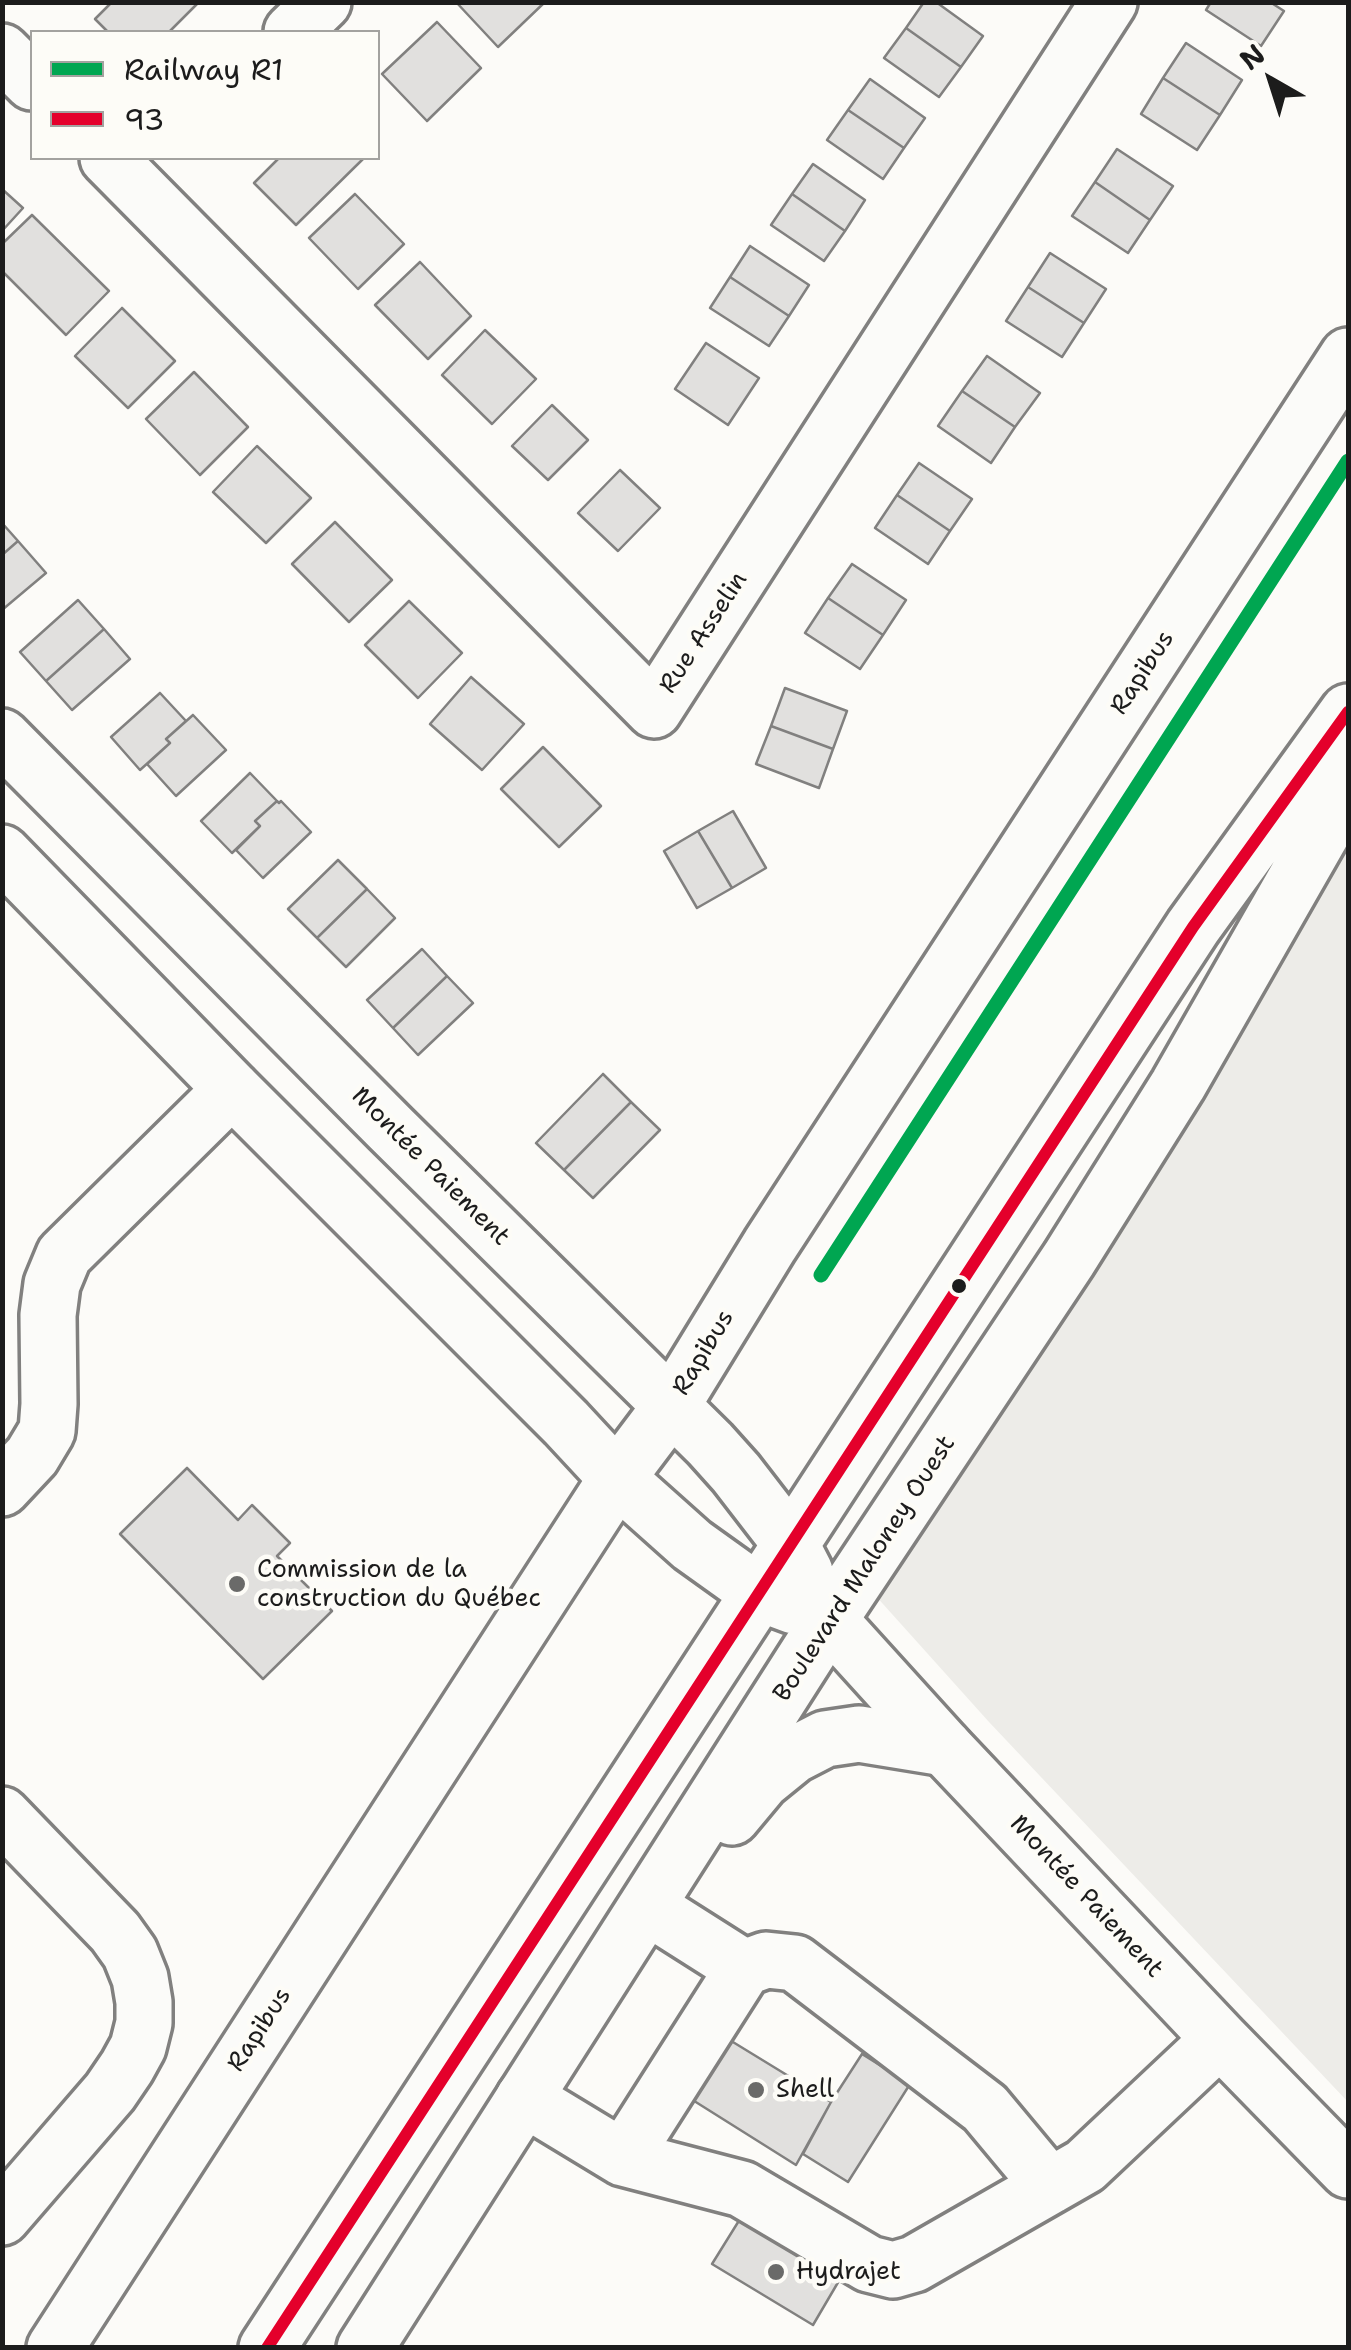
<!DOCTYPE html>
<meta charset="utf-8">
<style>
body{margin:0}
#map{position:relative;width:1351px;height:2350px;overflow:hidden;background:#fcfbf8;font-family:"Shantell Sans",sans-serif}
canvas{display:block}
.frame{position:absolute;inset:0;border:5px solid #1c1c1c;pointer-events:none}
.legend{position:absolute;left:30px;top:30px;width:350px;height:130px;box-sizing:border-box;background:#fdfcf7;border:2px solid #a3a29f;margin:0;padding:12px 18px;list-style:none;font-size:30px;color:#1c1c1c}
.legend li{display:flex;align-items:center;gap:20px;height:50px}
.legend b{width:50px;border:2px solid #a3a29f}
.north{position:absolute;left:1221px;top:30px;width:100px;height:100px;-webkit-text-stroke:8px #fdfcf7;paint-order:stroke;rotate:321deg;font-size:28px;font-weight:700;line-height:40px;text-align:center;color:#1c1c1c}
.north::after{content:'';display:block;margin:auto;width:35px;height:45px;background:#1c1c1c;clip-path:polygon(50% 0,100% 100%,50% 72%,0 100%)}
</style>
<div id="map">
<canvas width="1351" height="2350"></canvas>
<div class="frame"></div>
<ul class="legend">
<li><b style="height:12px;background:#00a651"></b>Railway R1</li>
<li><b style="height:12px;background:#e4002b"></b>93</li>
</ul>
<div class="north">N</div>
</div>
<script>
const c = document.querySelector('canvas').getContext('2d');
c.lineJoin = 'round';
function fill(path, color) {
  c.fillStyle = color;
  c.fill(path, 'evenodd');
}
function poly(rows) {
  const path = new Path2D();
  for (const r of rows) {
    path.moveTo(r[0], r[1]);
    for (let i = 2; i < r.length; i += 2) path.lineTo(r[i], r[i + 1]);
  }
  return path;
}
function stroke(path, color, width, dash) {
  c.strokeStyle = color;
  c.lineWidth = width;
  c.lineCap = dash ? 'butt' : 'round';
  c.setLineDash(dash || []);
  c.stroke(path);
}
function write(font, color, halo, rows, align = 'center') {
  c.font = font + ' "Shantell Sans",sans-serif';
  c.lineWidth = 9;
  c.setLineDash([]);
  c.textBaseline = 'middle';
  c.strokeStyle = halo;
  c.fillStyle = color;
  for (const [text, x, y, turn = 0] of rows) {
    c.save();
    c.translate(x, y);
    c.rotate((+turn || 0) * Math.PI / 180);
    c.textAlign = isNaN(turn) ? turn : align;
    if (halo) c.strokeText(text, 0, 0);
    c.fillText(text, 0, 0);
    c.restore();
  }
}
const green = poly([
 [1348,781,1348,2102,989,1722,874,1594]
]);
const building = poly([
 [112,2,199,2,169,32,108,32,95,19,112,2],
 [456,2,545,2,498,47,456,2],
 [924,2,936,2,983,36,961,67,906,28,924,2],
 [1211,2,1270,2,1284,11,1261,46,1206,10,1211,2],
 [437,22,481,68,427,121,382,74,437,22],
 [906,28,961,67,939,97,884,58,906,28],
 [1186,43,1242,80,1220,115,1163,78,1186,43],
 [1163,78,1220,115,1197,150,1141,114,1163,78],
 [870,79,925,118,904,148,848,110,870,79],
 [848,110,904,148,883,179,827,140,848,110],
 [1117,149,1173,186,1150,220,1095,182,1117,149],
 [279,158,364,158,296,225,254,183,279,158],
 [813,164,865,200,845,231,792,194,813,164],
 [1095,182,1150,220,1128,253,1072,216,1095,182],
 [2,189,23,208,2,231,2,189],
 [355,194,404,244,358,289,309,238,355,194],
 [792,194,845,231,824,261,771,225,792,194],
 [32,215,109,291,66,335,2,271,2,244,32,215],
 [750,246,809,285,789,316,730,277,750,246],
 [1050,253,1106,289,1084,323,1028,287,1050,253],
 [420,262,471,316,428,359,375,305,420,262],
 [730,277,789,316,769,346,710,308,730,277],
 [1028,287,1084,323,1062,357,1006,321,1028,287],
 [122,308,175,361,128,408,75,356,122,308],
 [485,330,536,379,492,424,442,375,485,330],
 [706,343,759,378,728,425,675,389,706,343],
 [987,356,1040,393,1015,427,962,391,987,356],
 [194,372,248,427,200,475,146,419,194,372],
 [962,391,1015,427,991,463,938,426,962,391],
 [552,405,588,440,548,480,512,446,552,405],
 [257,446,311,498,266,543,213,492,257,446],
 [919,463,972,499,950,531,897,495,919,463],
 [620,470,660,508,618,551,578,513,620,470],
 [897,495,950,531,928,564,875,528,897,495],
 [335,522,392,580,349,622,292,564,335,522],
 [2,523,18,541,2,555,2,523],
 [18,541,46,573,2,610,2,555,18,541],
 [852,564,906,600,883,635,828,598,852,564],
 [828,598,883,635,860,669,805,633,828,598],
 [78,600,104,629,46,681,20,652,78,600],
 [409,601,462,653,418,698,365,645,409,601],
 [104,629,130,659,72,710,46,681,104,629],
 [471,677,524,724,482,770,430,724,471,677],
 [785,688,847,711,833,749,771,726,785,688],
 [160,693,186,721,166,739,170,743,140,770,111,737,160,693],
 [193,715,226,750,176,796,147,764,170,743,166,739,193,715],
 [771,726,833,749,819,788,756,764,771,726],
 [543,747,601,806,559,847,501,789,543,747],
 [250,773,277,801,255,821,260,826,232,853,201,821,250,773],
 [277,801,279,803,281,801,311,832,263,878,236,850,260,826,255,821,277,801],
 [733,811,766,868,732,888,698,831,733,811],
 [698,831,732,888,697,908,664,851,698,831],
 [338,860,367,889,317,938,288,909,338,860],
 [367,889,395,918,346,967,317,938,367,889],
 [422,949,447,976,393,1028,367,1000,422,949],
 [447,976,473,1003,418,1055,393,1028,447,976],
 [603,1074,631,1102,564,1170,536,1143,603,1074],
 [631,1102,660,1130,593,1198,564,1170,631,1102],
 [187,1468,238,1520,252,1505,290,1543,277,1556,332,1611,263,1679,120,1534,187,1468],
 [728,2039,831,2102,796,2165,691,2099,728,2039],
 [862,2054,910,2084,848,2182,803,2154,831,2102,862,2054],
 [740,2219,840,2279,813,2325,712,2264,740,2219]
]);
const minor = poly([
 [292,32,323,2],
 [2,52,32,82],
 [108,158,654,710,1109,2],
 [2,1488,32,1456,47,1431,49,1404,48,1315,52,1284,64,1255,232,1089],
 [829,1620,945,1748,1220,2039,1348,2170],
 [2,1815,115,1932,130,1953,140,1978,144,2002,144,2023,138,2047,127,2067,110,2092,2,2217],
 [651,1909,744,1968,766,1960,795,1963,985,2108,1050,2186],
 [524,2098,623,2158,742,2189,869,2264,893,2270,914,2264,1085,2166,1220,2039],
 [623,2158,744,1968],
 [55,2348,617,1478,672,1405,770,1245,1348,356]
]);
const major = poly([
 [2,737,390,1128,710,1444,736,1473,790,1543,805,1572],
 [2,853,232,1089,566,1423,617,1478,692,1545,759,1593,794,1606],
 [732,1817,762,1781,794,1755,825,1739,859,1734,945,1748],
 [267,2348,1193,927,1348,712],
 [365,2348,829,1620,1069,1259,1178,1085,1338,805,1348,781]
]);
const bus1 = poly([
 [267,2348,1193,927,1348,712]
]);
const rail1 = poly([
 [821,1275,1348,461]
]);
const markers = [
 [959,1286,9,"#1c1c1c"],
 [237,1584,10,"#6a6a69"],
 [756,2090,10,"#6a6a69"],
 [776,2272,10,"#6a6a69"]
];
const streetNames = [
 ["Rue Asselin",704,633,-57],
 ["Rapibus",1143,673,-57],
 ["Montée Paiement",430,1167,45],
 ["Rapibus",704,1353,-59],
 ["Boulevard Maloney Ouest",865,1569,-57],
 ["Montée Paiement",1086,1897,47],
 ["Rapibus",260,2030,-57]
];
const poiNames = [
 ["Commission de la",257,1570],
 ["construction du Québec",257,1599],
 ["Shell",776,2090],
 ["Hydrajet",796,2272]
];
fill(green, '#edece8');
fill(building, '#e1e0de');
stroke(building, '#81807f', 2.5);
stroke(minor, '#81807f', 62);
stroke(major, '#81807f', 62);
stroke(minor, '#fbfbf9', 55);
stroke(major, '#fbfbf9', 55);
stroke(bus1, '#e4002b', 12);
stroke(rail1, '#00a651', 15);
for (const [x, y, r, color] of markers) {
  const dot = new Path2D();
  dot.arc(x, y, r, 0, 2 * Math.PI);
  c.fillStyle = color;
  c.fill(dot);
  stroke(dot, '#fdfcf7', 4);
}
write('25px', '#1c1c1c', '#fdfcf7', streetNames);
write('25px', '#1c1c1c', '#fdfcf7', poiNames, 'left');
</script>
